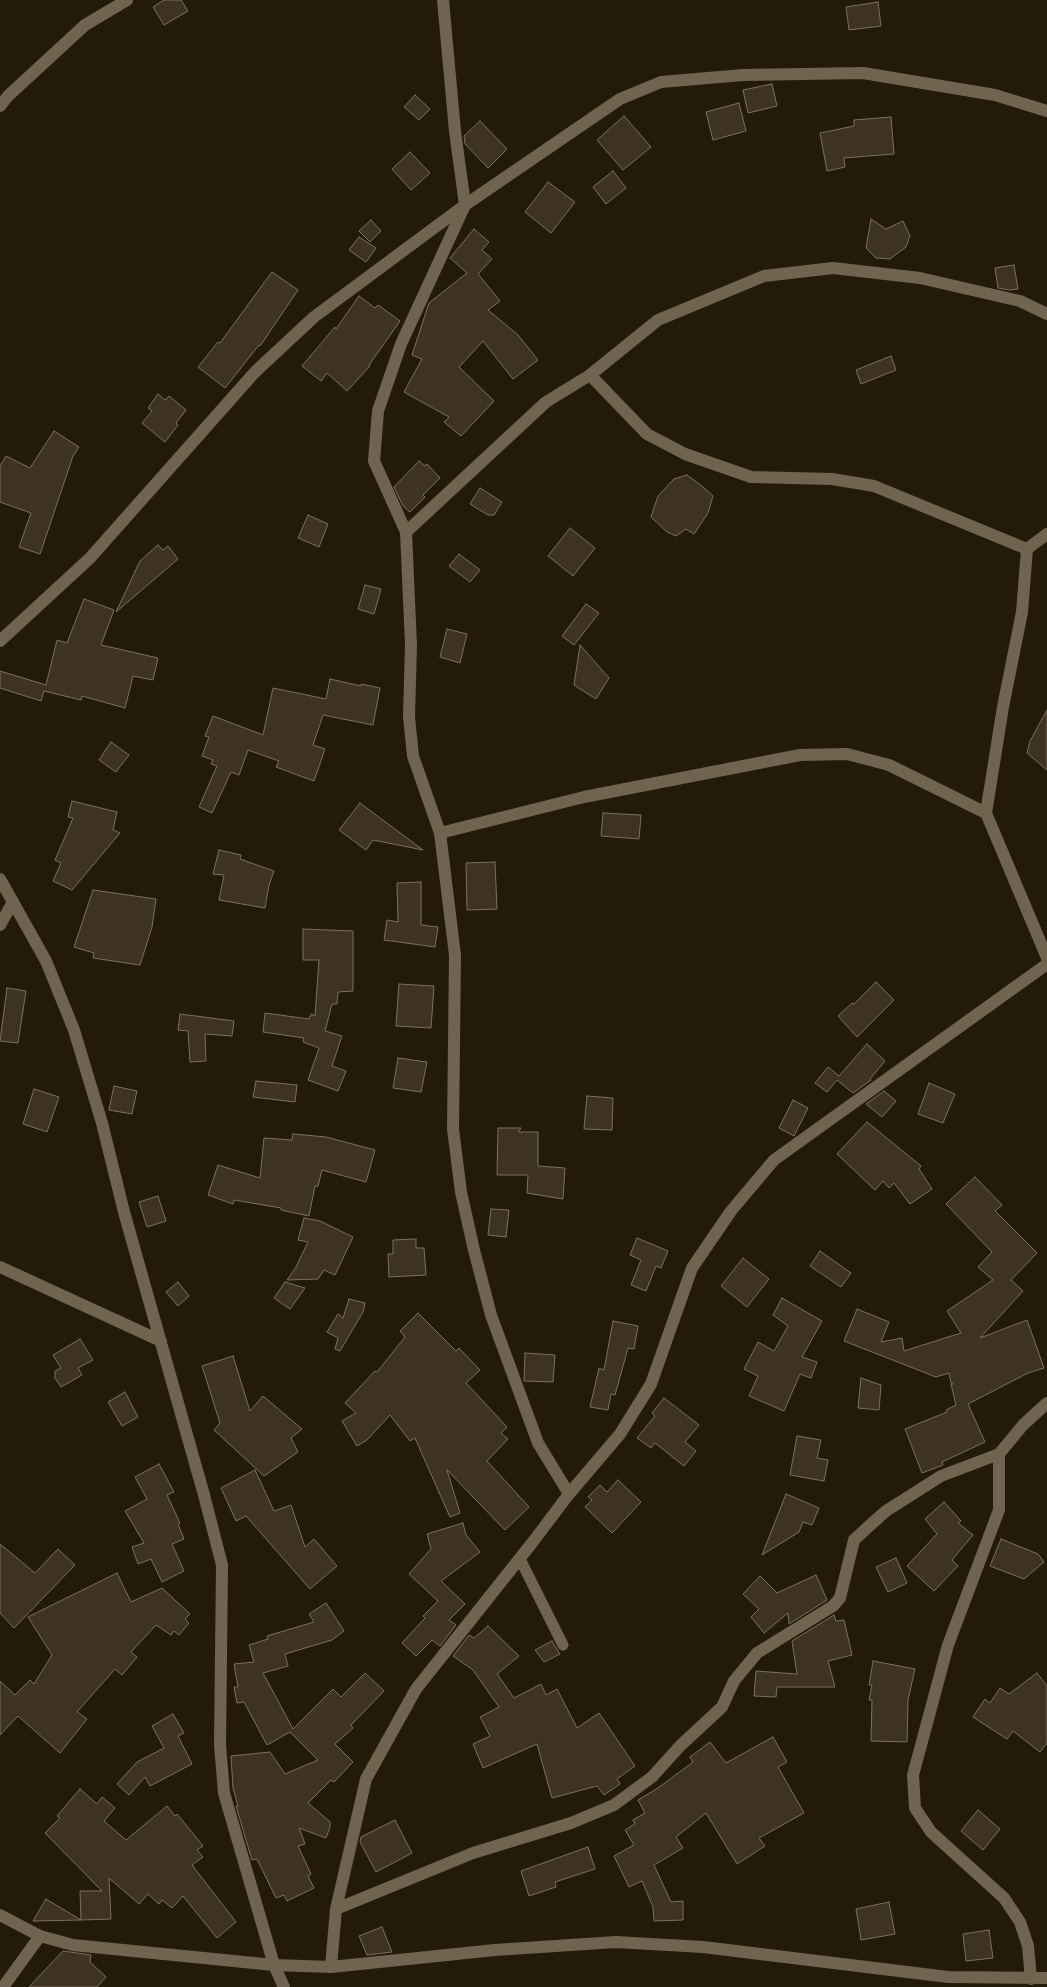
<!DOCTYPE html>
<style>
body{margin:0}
canvas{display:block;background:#241a08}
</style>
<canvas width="1047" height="1987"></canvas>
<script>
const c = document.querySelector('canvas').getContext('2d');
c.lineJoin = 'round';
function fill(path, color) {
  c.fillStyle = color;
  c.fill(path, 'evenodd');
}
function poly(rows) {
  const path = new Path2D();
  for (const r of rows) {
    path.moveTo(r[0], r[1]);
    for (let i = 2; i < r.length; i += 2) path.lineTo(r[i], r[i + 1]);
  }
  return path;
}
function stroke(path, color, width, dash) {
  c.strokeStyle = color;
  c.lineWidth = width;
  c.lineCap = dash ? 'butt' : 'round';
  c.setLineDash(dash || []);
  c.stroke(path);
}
const building = poly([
 [164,0,181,0,188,11,164,25,153,7,164,0],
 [878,2,881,26,849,30,846,7,878,2],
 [772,84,777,106,748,113,743,90,772,84],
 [415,95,430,109,419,120,404,107,415,95],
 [739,103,746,131,713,140,706,112,739,103],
 [624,116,651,147,623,170,597,140,624,116],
 [891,117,894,154,844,158,845,167,827,171,820,133,854,126,854,120,891,117],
 [480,121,507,149,488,168,465,144,464,136,480,121],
 [410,152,430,173,411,190,392,169,410,152],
 [613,171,626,188,606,204,593,187,613,171],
 [548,182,575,202,551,233,525,212,548,182],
 [871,219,886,229,903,221,910,236,906,247,890,259,876,258,866,248,871,219],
 [371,220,381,231,370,242,359,231,371,220],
 [474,229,489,242,482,250,492,259,478,274,500,301,488,310,518,335,538,360,513,379,483,341,459,367,494,401,461,436,444,422,449,417,404,392,422,359,412,355,429,303,467,273,450,258,474,229],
 [359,237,376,248,366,262,349,250,359,237],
 [1014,265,1018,289,1009,290,998,288,995,268,1014,265],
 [272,272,298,290,260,346,259,345,225,388,198,367,218,342,220,343,272,272],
 [359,296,375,308,378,305,400,321,369,365,370,366,347,391,327,373,321,381,302,366,335,327,336,329,359,296],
 [891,356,896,370,861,384,856,370,891,356],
 [158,394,165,400,169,396,186,410,176,423,178,425,165,442,142,423,152,411,148,408,158,394],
 [54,431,79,447,73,456,40,554,19,547,31,513,0,502,0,466,6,456,30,468,54,431],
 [419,461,425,466,427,464,440,478,423,495,425,497,410,512,403,506,394,487,419,461],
 [687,475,702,486,713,496,708,513,694,534,686,529,676,536,667,532,651,517,658,496,674,479,687,475],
 [480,488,502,502,494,515,488,515,470,504,480,488],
 [308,515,328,524,319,547,298,538,308,515],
 [570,528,595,548,573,576,548,556,570,528],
 [158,545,163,550,168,546,178,559,116,612,140,561,158,545],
 [459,554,480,570,470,582,449,566,459,554],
 [365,585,381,589,374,614,358,609,365,585],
 [84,599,114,610,101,645,158,658,153,680,133,676,125,708,82,696,81,700,44,691,41,701,0,688,0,671,46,685,57,640,67,643,84,599],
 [586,604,599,613,574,645,562,636,586,604],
 [447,629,467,634,460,663,440,657,447,629],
 [580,645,609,678,596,699,574,685,580,645],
 [330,679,361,686,361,684,380,688,373,725,323,715,313,745,325,749,314,781,276,767,279,761,248,750,239,775,231,772,212,813,199,807,217,766,211,764,213,760,202,756,209,737,205,736,213,716,263,735,273,688,326,699,330,679],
 [1047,710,1047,770,1027,753,1030,741,1047,710],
 [111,742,129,755,116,772,99,760,111,742],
 [72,801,117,812,113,830,120,833,72,890,53,881,61,863,55,860,73,818,68,817,72,801],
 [360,803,423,850,373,840,366,850,339,830,360,803],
 [603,813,641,815,639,839,601,836,603,813],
 [219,850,241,855,240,859,274,871,269,885,265,908,219,900,224,875,213,874,219,850],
 [495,862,497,909,467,910,466,863,495,862],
 [421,882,421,925,438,927,435,947,384,940,387,920,398,922,397,883,421,882],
 [93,890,156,899,152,927,140,965,93,958,94,953,74,947,93,890],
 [303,929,353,931,353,991,338,992,337,1004,332,1004,325,1031,342,1036,332,1066,346,1071,338,1091,308,1080,319,1048,303,1042,304,1038,263,1032,265,1013,309,1019,311,1014,315,1016,319,960,303,960,303,929],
 [876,982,894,1000,857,1037,838,1016,852,1003,854,1004,876,982],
 [399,984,434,986,431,1028,396,1026,399,984],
 [7,988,26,991,18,1043,0,1041,7,988],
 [180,1014,234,1021,232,1036,205,1034,206,1061,190,1062,188,1031,178,1030,180,1014],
 [867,1044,885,1061,870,1079,871,1080,853,1093,837,1080,827,1092,815,1083,828,1067,839,1076,867,1044],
 [398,1058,427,1062,421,1092,393,1088,398,1058],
 [256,1081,297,1085,295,1102,253,1097,256,1081],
 [929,1083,955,1094,943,1123,918,1114,929,1083],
 [114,1086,137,1091,132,1114,109,1110,114,1086],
 [34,1089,59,1097,47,1132,23,1124,34,1089],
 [884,1091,896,1101,882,1117,866,1104,884,1091],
 [587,1096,613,1098,612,1130,584,1129,587,1096],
 [793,1100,808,1108,794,1136,779,1128,793,1100],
 [867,1122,921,1166,919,1169,932,1189,910,1204,894,1183,889,1188,883,1181,875,1190,837,1154,867,1122],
 [498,1128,521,1128,518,1132,538,1132,538,1166,565,1168,563,1199,527,1193,528,1175,497,1175,498,1128],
 [293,1134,326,1137,375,1150,366,1182,322,1170,318,1186,315,1186,309,1216,281,1210,281,1208,234,1200,233,1204,208,1195,218,1165,260,1178,264,1138,292,1140,293,1134],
 [975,1177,1002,1205,995,1211,1037,1253,1011,1280,1023,1291,980,1338,1027,1320,1044,1368,1028,1373,968,1404,985,1442,942,1462,943,1465,922,1473,905,1429,947,1412,946,1410,956,1405,951,1384,953,1384,951,1383,949,1373,936,1377,844,1341,857,1309,889,1322,881,1342,902,1338,904,1351,961,1333,947,1311,993,1280,978,1267,992,1252,946,1204,975,1177],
 [158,1196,166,1221,147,1227,139,1202,158,1196],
 [491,1209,509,1210,506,1237,488,1235,491,1209],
 [304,1218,320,1221,353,1237,335,1275,324,1270,318,1279,287,1280,296,1267,308,1242,298,1240,304,1218],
 [637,1238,668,1251,661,1268,656,1266,646,1291,631,1285,641,1260,630,1255,637,1238],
 [416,1239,416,1248,424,1248,426,1275,389,1277,388,1254,393,1254,393,1240,416,1239],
 [820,1251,851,1273,841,1287,810,1266,820,1251],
 [743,1258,769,1279,747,1307,721,1286,743,1258],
 [178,1282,189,1296,178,1306,166,1292,178,1282],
 [285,1282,305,1288,290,1309,274,1298,285,1282],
 [782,1298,822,1321,802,1357,817,1362,811,1378,800,1374,784,1411,749,1396,758,1376,744,1369,758,1342,774,1351,788,1326,773,1315,782,1298],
 [349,1299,365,1303,363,1312,340,1351,335,1349,338,1338,327,1332,338,1314,343,1318,349,1299],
 [418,1313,456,1351,459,1348,480,1370,466,1383,507,1427,501,1433,508,1439,487,1461,529,1507,505,1530,447,1470,460,1513,450,1517,415,1438,410,1441,390,1415,367,1440,357,1446,342,1421,356,1413,345,1403,375,1371,377,1372,405,1337,400,1331,418,1313],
 [613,1321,638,1326,634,1349,628,1348,615,1395,611,1394,608,1410,590,1407,599,1368,604,1370,613,1321],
 [80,1339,93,1360,78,1368,82,1375,61,1387,55,1378,55,1371,61,1368,53,1355,80,1339],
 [525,1353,555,1355,553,1382,524,1381,525,1353],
 [233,1356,250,1411,263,1396,302,1429,291,1438,298,1452,264,1476,214,1430,220,1423,202,1366,233,1356],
 [861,1378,881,1385,879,1410,858,1408,861,1378],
 [125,1392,138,1417,122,1426,108,1402,125,1392],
 [664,1398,699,1425,685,1442,696,1451,684,1466,655,1443,651,1448,637,1438,655,1416,652,1413,664,1398],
 [797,1436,821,1440,817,1458,828,1460,824,1481,790,1475,797,1436],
 [159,1464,174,1492,167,1495,180,1523,178,1524,184,1539,172,1544,184,1571,162,1582,151,1559,138,1564,132,1547,144,1543,125,1511,147,1499,135,1477,159,1464],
 [255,1470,274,1511,291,1505,305,1547,314,1539,337,1566,310,1589,246,1516,236,1521,221,1488,255,1470],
 [618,1480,641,1502,612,1533,585,1507,592,1500,588,1497,600,1485,607,1492,618,1480],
 [786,1494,819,1508,812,1525,803,1522,799,1532,762,1555,786,1494],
 [944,1502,961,1521,958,1523,973,1535,952,1560,958,1566,934,1591,907,1566,937,1534,925,1519,944,1502],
 [463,1523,466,1535,480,1552,441,1581,465,1604,449,1620,456,1625,440,1646,432,1640,416,1656,402,1643,425,1618,423,1616,438,1601,409,1574,431,1549,427,1534,463,1523],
 [1001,1539,1038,1554,1044,1562,1024,1579,990,1566,1001,1539],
 [0,1544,35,1573,58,1549,75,1565,14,1628,0,1613,0,1544],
 [896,1558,907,1583,888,1592,876,1567,896,1558],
 [117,1573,131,1602,162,1588,190,1614,185,1619,189,1623,179,1635,174,1631,171,1635,156,1625,131,1652,137,1657,122,1675,115,1669,77,1712,87,1719,60,1753,18,1716,0,1735,0,1681,15,1695,30,1680,34,1684,52,1655,28,1617,117,1573],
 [816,1575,827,1600,789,1624,788,1613,764,1633,751,1617,759,1609,743,1594,760,1576,777,1593,816,1575],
 [326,1603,344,1631,332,1640,285,1654,288,1666,263,1673,293,1729,333,1689,341,1697,365,1673,384,1691,351,1725,353,1728,335,1744,353,1762,334,1782,331,1780,308,1803,330,1822,330,1827,326,1838,299,1828,305,1844,298,1846,311,1874,308,1876,314,1888,287,1901,284,1895,276,1898,257,1859,252,1860,236,1806,238,1806,233,1788,231,1756,270,1752,285,1774,318,1760,290,1732,267,1745,244,1702,237,1703,234,1687,238,1687,234,1664,254,1662,249,1645,268,1639,267,1636,314,1622,309,1614,326,1603],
 [834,1615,836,1621,844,1620,852,1655,828,1661,835,1687,777,1687,776,1697,754,1696,756,1671,797,1674,792,1641,834,1615],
 [488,1626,519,1656,497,1674,514,1698,541,1684,546,1695,557,1689,577,1728,599,1713,635,1766,617,1779,620,1784,604,1795,597,1786,552,1798,537,1744,483,1768,473,1744,490,1736,480,1717,499,1707,473,1670,453,1656,469,1635,474,1638,488,1626],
 [552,1641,560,1654,544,1662,535,1650,552,1641],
 [873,1661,915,1669,908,1700,907,1742,871,1741,872,1700,869,1700,872,1685,869,1685,873,1661],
 [1037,1673,1047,1686,1047,1743,1040,1752,1013,1731,1007,1739,973,1717,985,1699,990,1703,1000,1688,1009,1694,1037,1673],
 [173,1714,184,1733,178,1736,192,1764,150,1786,145,1777,129,1795,117,1784,137,1762,164,1748,152,1726,173,1714],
 [773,1737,787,1762,778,1767,804,1813,759,1838,765,1846,737,1864,706,1813,676,1837,683,1848,654,1865,671,1902,683,1901,683,1920,654,1921,653,1907,642,1881,629,1887,614,1856,634,1845,625,1830,635,1824,633,1820,645,1813,638,1800,658,1788,693,1762,690,1757,710,1742,726,1763,773,1737],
 [80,1789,97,1804,102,1797,115,1808,104,1821,126,1840,167,1806,175,1816,177,1814,203,1846,197,1850,203,1857,192,1865,236,1922,217,1938,183,1896,172,1908,162,1900,159,1904,148,1894,139,1904,109,1878,111,1919,81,1920,80,1891,102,1891,45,1833,60,1818,57,1816,80,1789],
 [978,1810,1000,1829,983,1850,961,1831,978,1810],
 [395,1820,412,1853,376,1872,360,1842,361,1837,395,1820],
 [588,1847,595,1869,555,1882,556,1887,529,1896,521,1871,588,1847],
 [46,1899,81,1920,33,1921,46,1899],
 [889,1902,895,1934,861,1940,856,1909,889,1902],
 [382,1927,392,1952,367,1955,359,1936,382,1927],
 [989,1930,993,1958,966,1961,963,1934,989,1930],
 [63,1951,91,1955,90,1962,106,1977,97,1987,29,1987,63,1951]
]);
const lane = poly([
 [520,1559,563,1645]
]);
const street = poly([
 [443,0,455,131,465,205,401,344,378,411,374,461,406,532,411,645,409,717,413,756,440,833,455,955,453,1129,461,1192,474,1250,491,1315,538,1443,569,1494],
 [0,106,8,96,85,25,127,0],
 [590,375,647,434,685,454,751,477,832,479,874,486,1027,549],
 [406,532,546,402,590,375,658,320,764,276,833,268,920,278,1020,301,1047,314],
 [0,641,90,558,255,372,314,317,465,205,620,99,661,82,743,75,863,73,995,95,1047,111],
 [986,813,1003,707,1022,612,1027,549,1047,534],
 [440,833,584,797,800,755,847,754,889,765,986,813,1047,958],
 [0,879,46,961,74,1030,102,1123,124,1212,204,1495,222,1565,220,1745,224,1793,274,1965,284,1987],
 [0,925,13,902],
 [0,1267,161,1341],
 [336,1909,473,1853,571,1823,614,1805,652,1777,680,1746,722,1707,734,1681,757,1653,833,1606,840,1598,854,1540,868,1527,886,1511,941,1476,999,1454],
 [0,1915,40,1936,73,1945,274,1965,331,1967,495,1950,616,1942,703,1947,948,1977,1047,1978],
 [331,1967,336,1909,366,1779,416,1689,532,1543,569,1494,620,1434,651,1384,692,1268,731,1211,774,1160,1047,964],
 [1031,1979,1028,1946,1020,1922,1004,1898,931,1832,915,1808,913,1775,948,1645,999,1510,999,1454,1023,1425,1047,1403],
 [3,1987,40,1936]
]);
fill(building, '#3e3321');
stroke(building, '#7d705c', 1);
stroke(lane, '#706450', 11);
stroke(street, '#706450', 12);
</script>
